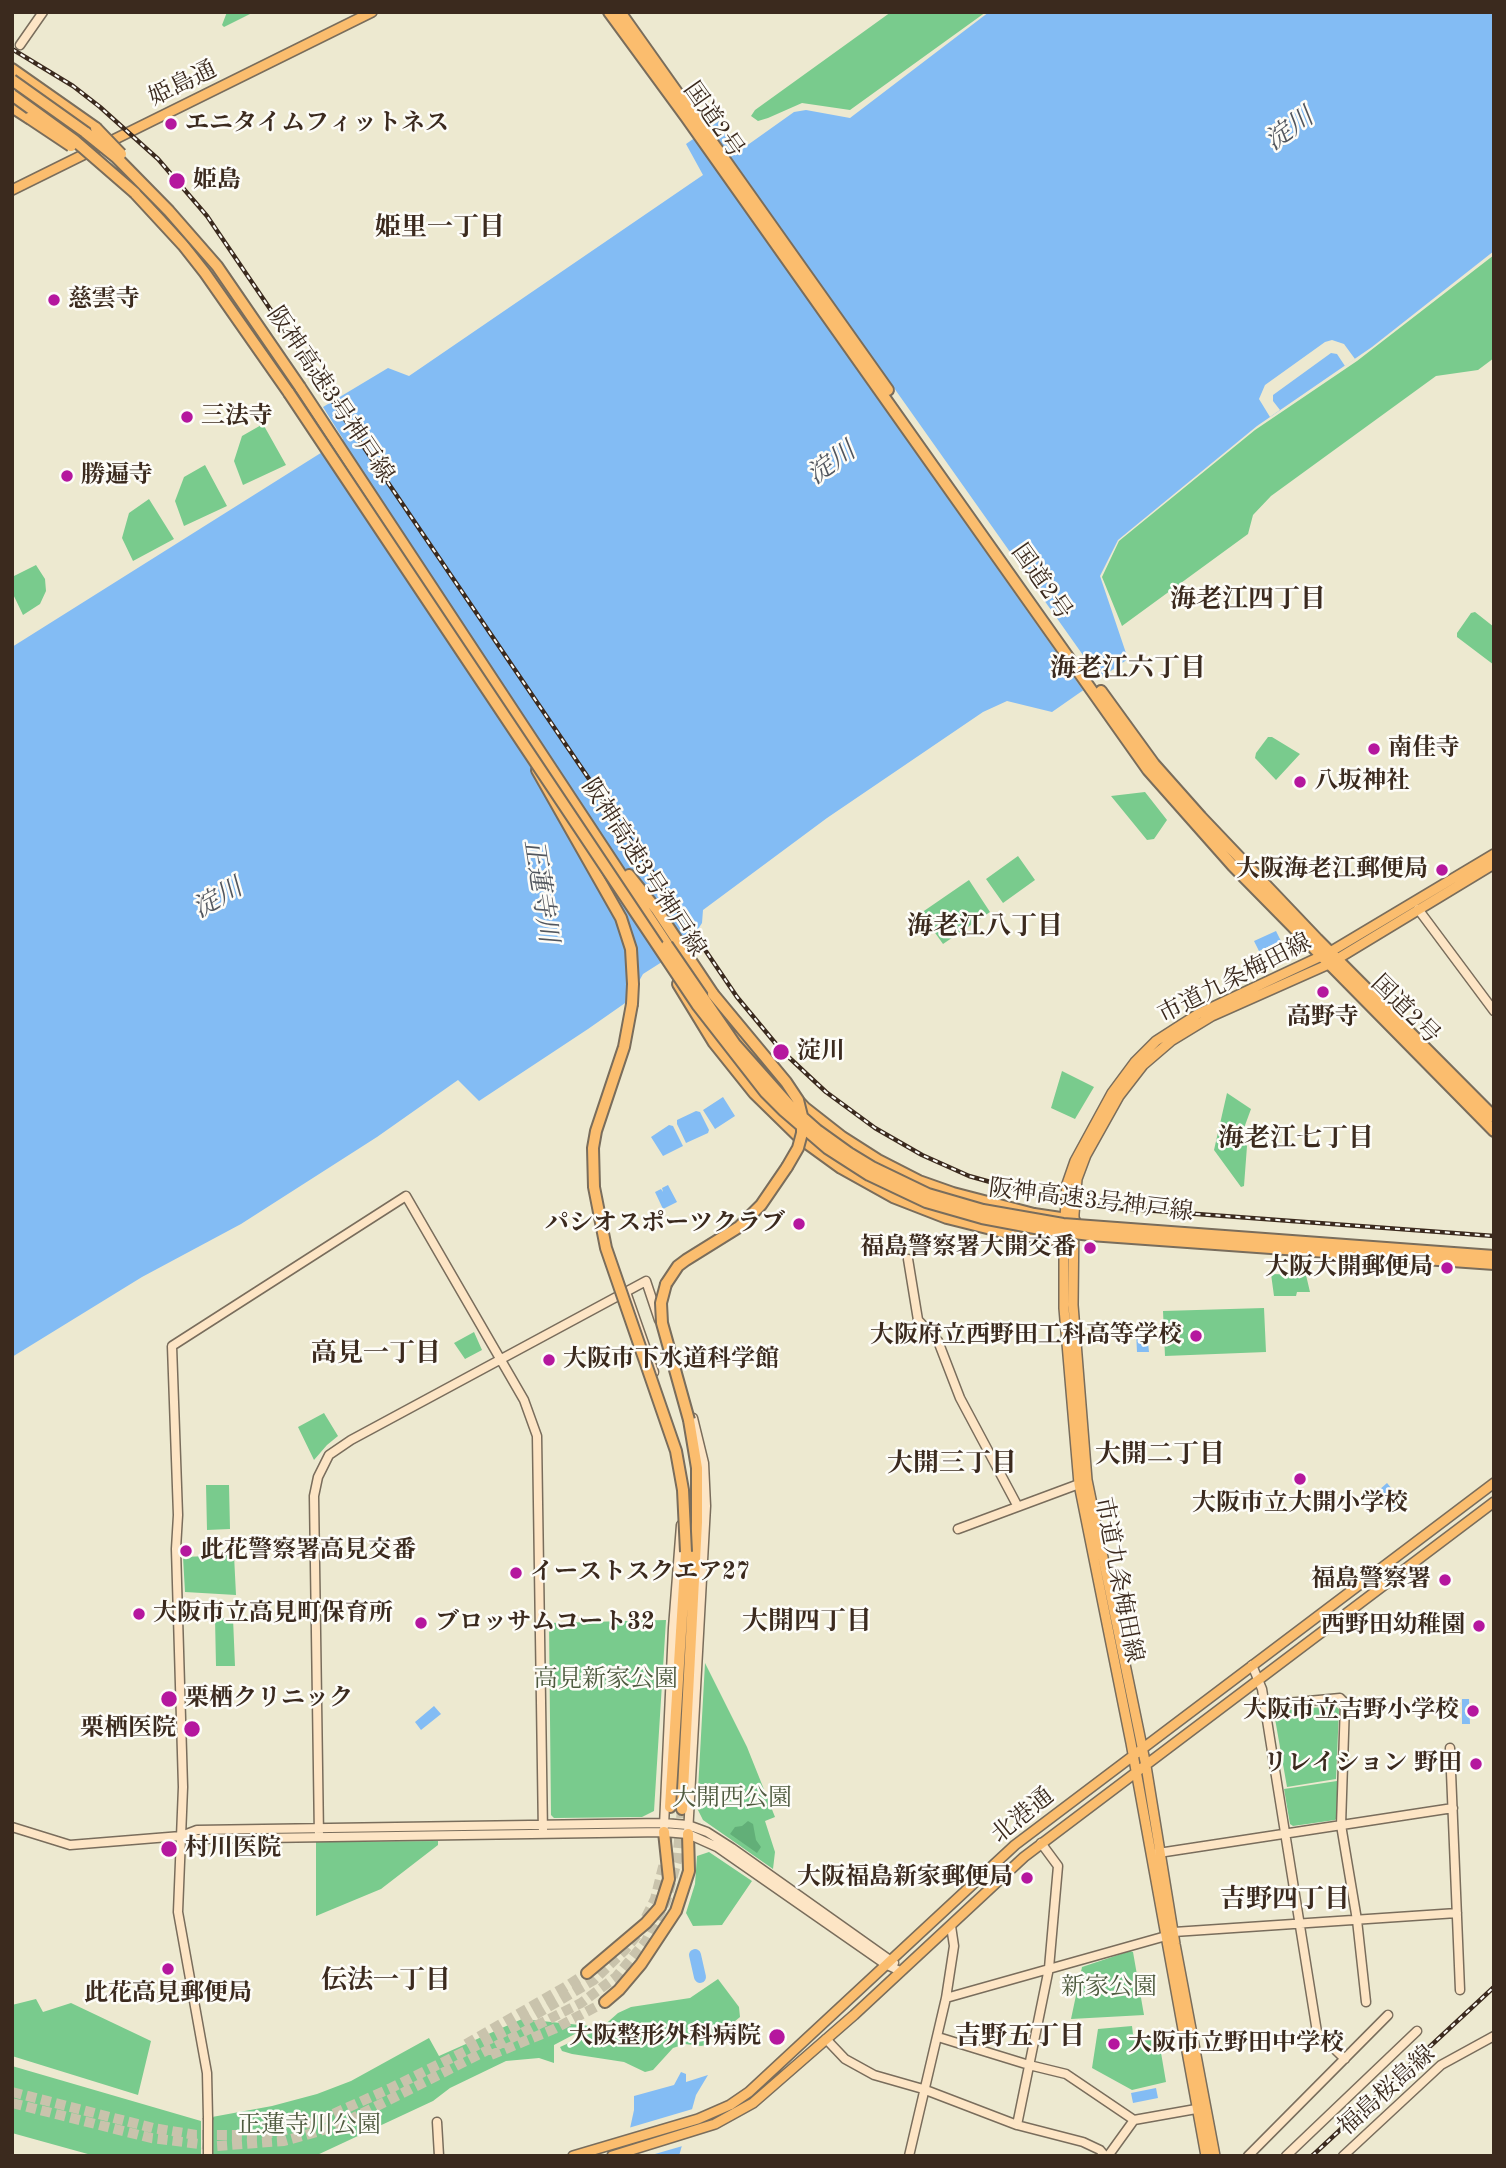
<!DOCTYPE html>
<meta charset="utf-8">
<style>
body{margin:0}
#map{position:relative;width:1506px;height:2168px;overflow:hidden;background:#ede9d0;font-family:"Old Standard TT",serif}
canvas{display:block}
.frame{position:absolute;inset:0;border:14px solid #3b2a1e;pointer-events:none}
</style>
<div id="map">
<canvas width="1506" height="2168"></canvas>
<div class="frame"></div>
</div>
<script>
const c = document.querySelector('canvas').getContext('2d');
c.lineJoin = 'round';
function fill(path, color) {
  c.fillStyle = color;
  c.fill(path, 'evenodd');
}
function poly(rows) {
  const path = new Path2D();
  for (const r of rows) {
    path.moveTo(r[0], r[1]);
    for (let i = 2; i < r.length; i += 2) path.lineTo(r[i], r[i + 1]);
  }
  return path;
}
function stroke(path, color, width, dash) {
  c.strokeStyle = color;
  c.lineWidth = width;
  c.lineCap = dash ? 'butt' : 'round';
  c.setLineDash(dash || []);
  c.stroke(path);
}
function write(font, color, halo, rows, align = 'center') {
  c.font = font + ' "Old Standard TT","Noto Serif JP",serif';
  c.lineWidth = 5;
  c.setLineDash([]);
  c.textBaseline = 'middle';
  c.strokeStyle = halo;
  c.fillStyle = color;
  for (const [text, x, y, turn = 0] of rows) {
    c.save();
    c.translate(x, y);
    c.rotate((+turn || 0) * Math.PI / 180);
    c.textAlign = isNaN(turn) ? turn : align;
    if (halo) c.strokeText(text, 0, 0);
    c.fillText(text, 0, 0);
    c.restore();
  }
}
const green = poly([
 [227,12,254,12,224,27,222,25],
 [891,12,986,12,850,110,802,103,768,118,758,121,751,116,755,110],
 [1494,255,1494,358,1478,370,1436,376,1271,496,1253,515,1248,534,1122,626,1102,577,1119,541,1255,430,1357,361],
 [263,424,286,465,243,485,234,461,242,436],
 [205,465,227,506,184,526,175,501,184,477],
 [149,499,174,539,133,561,122,538,129,513],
 [36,565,45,579,46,591,40,604,23,615,12,592,12,577],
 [1475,612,1494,627,1494,665,1457,637,1457,633,1471,613],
 [1268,737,1272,737,1300,754,1276,780,1255,758,1256,753],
 [1145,792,1167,820,1154,839,1147,840,1111,796],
 [1018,856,1035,880,1003,903,986,879],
 [969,880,990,912,943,944,921,913],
 [1062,1071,1094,1087,1075,1119,1051,1108],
 [1227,1093,1251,1109,1240,1139,1247,1146,1244,1186,1241,1187,1214,1150],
 [1271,1274,1306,1275,1310,1292,1297,1292,1296,1296,1274,1296],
 [1264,1308,1266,1352,1165,1356,1163,1311],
 [474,1332,482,1350,465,1359,454,1343],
 [324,1413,338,1436,327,1445,314,1460,298,1427],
 [206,1485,229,1485,230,1529,207,1530],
 [234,1555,236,1595,185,1592,183,1557],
 [215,1618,233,1618,235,1666,216,1666],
 [666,1620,654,1811,642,1817,554,1818,551,1815,549,1623],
 [705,1663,747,1747,775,1817,765,1821,775,1852,773,1869,703,1820,697,1808],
 [1335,1706,1339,1709,1336,1779,1287,1787,1274,1713,1276,1711],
 [1337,1781,1338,1817,1335,1820,1293,1826,1290,1824,1284,1789],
 [438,1841,438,1845,381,1889,316,1916,316,1842],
 [709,1852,752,1881,722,1925,693,1926,686,1913,695,1884,697,1856],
 [1130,1951,1133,1952,1144,2015,1071,2019,1082,1967],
 [718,1979,739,2007,740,2017,706,2045,701,2046,685,2044,673,2048,653,2070,645,2072,624,2062,572,2054,562,2051,560,2047,600,2029,618,2013,631,2007,690,1998],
 [36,1999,43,2012,71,2003,151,2041,138,2095,12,2056,12,2005],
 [522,2019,590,2026,554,2045,554,2063,539,2058,506,2061,450,2088,433,2101,315,2156,212,2156,212,2117,272,2106,317,2094,351,2081,429,2038,439,2056],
 [1132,2026,1133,2034,1138,2038,1158,2035,1166,2082,1132,2090,1092,2068,1098,2029],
 [12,2066,201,2121,201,2156,95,2156,12,2133]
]);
const forest = poly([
 [748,1821,753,1824,756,1840,761,1847,757,1853,730,1834,735,1827,742,1826]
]);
const water = poly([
 [989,12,1494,12,1494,251,1372,347,1257,426,1118,540,1100,576,1128,659,1052,712,1007,701,983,712,827,818,703,910,702,923,687,946,643,974,628,1001,588,1029,479,1101,458,1080,377,1137,241,1224,142,1277,12,1357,12,647,343,439,323,407,388,368,409,376,703,175,686,144,719,121,742,149,794,112,806,110,850,118],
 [1276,931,1281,941,1259,951,1254,941],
 [723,1097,735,1116,715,1129,703,1110],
 [696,1111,700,1112,709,1130,708,1133,686,1143,677,1124,677,1120],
 [669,1125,673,1126,683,1146,663,1156,651,1137],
 [668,1185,677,1202,663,1209,655,1192,661,1189,663,1192,662,1188],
 [1136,1332,1147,1332,1149,1352,1137,1352],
 [1387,1483,1402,1501,1394,1508,1379,1490],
 [1469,1699,1470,1724,1462,1724,1462,1699],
 [434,1706,441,1714,421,1730,415,1722],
 [681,2072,686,2074,686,2082,708,2075,696,2095,679,2156,624,2156,634,2110,634,2096,674,2085],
 [1156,2088,1158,2098,1133,2103,1131,2093]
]);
const pier = poly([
 [708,125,1102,682,1085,693,692,136],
 [1332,340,1344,344,1355,359,1345,366,1337,354,1331,353,1273,395,1273,401,1280,410,1270,417,1259,399,1265,385,1325,342],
 [696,2108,686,2145,648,2156,621,2156,625,2129]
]);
const river = poly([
 [695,1955,700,1977]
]);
const highwayTunnel = poly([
 [667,1843,670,1807],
 [466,2044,565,1987,587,1973],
 [491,2055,554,2029,605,2002],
 [12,2092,153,2128,196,2135,259,2135,279,2132,322,2119,391,2088,518,2025,594,1980,624,1951,637,1935,655,1899,665,1859],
 [12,2103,151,2138,216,2146,284,2141,327,2129,349,2120,581,2003,616,1977,646,1941,666,1901,677,1861,682,1809]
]);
const secondary = poly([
 [20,45,43,12],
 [1418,909,1494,1011],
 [908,1259,918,1320,938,1341,960,1398,1017,1505],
 [626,1292,654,1372],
 [958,1529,1079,1484],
 [1252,1665,1262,1689,1317,2032,1345,2059],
 [1265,1705,1340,1698,1345,1703,1341,1825,1357,1920,1366,2002],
 [1450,1748,1460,1990],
 [664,1826,673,1628,681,1525],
 [12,1827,70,1845,181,1836,197,1839,664,1832,688,1834,717,1847,885,1964,900,1971],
 [688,1834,706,1506,704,1463,693,1418],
 [184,1835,197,1830,663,1823,688,1825,707,1832,732,1848,894,1963],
 [319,1837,314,1496,318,1477,329,1455,351,1440,646,1281,659,1320],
 [1152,1854,1453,1808],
 [1174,1932,1457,1913],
 [946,1998,1166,1936],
 [938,2037,1029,2065,1066,2074,1134,2120,1196,2109],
 [826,2039,845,2059,874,2075,923,2089,1017,2125,1083,2142,1100,2150,1105,2156],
 [208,2118,207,2073,178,1912,183,1787,176,1549,178,1515,172,1346,406,1196,524,1400,537,1436,543,1834],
 [437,2122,439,2156],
 [1017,2125,1049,1968,1058,1866,1041,1843],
 [909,2156,946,1998,954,1946,951,1926],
 [1108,2156,1134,2120],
 [1248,2156,1388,2015],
 [1286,2156,1417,2031],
 [1343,2156,1441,2065,1494,2036]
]);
const primary = poly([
 [12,190,372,12],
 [573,2156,698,2119,730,2105,749,2092,1015,1845,1494,1483],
 [612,2156,715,2124,753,2103,854,2015,1024,1857,1494,1502],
 [1206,2156,1131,1743,1079,1484,1064,1308,1064,1235,1067,1184,1075,1161,1112,1093,1135,1062,1156,1041,1198,1014,1330,952,1494,854],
 [1215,2156,1175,1944,1146,1766,1087,1480,1073,1305,1074,1214,1077,1179,1086,1155,1119,1096,1143,1065,1171,1041,1212,1016,1329,964,1494,864]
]);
const highway = poly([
 [609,12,686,117,1148,770,1233,866,1494,1131],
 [620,12,888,390],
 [12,69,96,128],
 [12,107,29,118],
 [135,193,183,245,205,273,289,393],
 [300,387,672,952],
 [1101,691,1154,764,1201,817,1317,939,1494,1117],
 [537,770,621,918,631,949,633,984,632,1004],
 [629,875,657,910,713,994],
 [678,984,714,1043,754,1093,801,1139,841,1168,893,1197,947,1218,999,1231,1064,1241],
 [714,1006,750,1050,805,1108,842,1137,878,1160,919,1181,953,1193,1034,1214,1074,1220],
 [666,1284,678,1266,686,1260,739,1227,761,1205,787,1167],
 [670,1807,686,1552],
 [682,1809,697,1522,697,1468,689,1420],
 [587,1973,646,1923,660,1907,669,1879,664,1832],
 [605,2002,619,1990,641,1964,676,1911,689,1871,688,1834]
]);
const rail = poly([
 [12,49,73,86,100,107,158,159,207,216,737,997,781,1050,826,1092,875,1128,922,1155,969,1176,1058,1201,1116,1208,1494,1236],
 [1312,2156,1494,1987]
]);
const secondaryBridge = poly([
 [208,2118,208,2156]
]);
const highwayBridge = poly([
 [12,80,85,132,116,157,169,211,217,266,300,387],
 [12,95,74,140,135,193],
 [29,118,71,146],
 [96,128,121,154],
 [289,393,698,1006,765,1092,784,1111,827,1148,869,1175,926,1202,982,1218,1035,1228,1090,1235,1494,1264],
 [667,945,735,1044,791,1107,817,1130,849,1153,872,1167,928,1194,983,1210,1063,1224,1494,1256],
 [713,994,786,1082,798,1100,802,1116,802,1133,798,1148,787,1167],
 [632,1004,624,1047,596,1131,593,1148,594,1187,606,1248,676,1451,683,1490,686,1552],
 [666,1284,661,1303,662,1323,689,1420]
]);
const markers = [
 [171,124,7,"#b5179e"],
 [177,181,9,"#b5179e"],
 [54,300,7,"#b5179e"],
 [187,417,7,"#b5179e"],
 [67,476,7,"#b5179e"],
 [1374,749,7,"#b5179e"],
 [1300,782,7,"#b5179e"],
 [1442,870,7,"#b5179e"],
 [1323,992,7,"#b5179e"],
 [781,1052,9,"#b5179e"],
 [799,1224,7,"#b5179e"],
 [1090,1248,7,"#b5179e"],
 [1447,1268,7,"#b5179e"],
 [1196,1336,7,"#b5179e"],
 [549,1360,7,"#b5179e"],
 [1300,1479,7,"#b5179e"],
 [186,1551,7,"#b5179e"],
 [516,1573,7,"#b5179e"],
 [1445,1580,7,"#b5179e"],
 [139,1614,7,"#b5179e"],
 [421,1623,7,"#b5179e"],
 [1479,1626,7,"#b5179e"],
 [169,1699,9,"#b5179e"],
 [1473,1711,7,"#b5179e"],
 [192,1729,9,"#b5179e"],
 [1476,1764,7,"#b5179e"],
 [169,1849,9,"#b5179e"],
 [1027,1878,7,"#b5179e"],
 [168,1969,7,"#b5179e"],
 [777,2037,9,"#b5179e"],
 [1114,2044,7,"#b5179e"]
];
const streetNames = [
 ["姫島通",183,84,-26],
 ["国道2号",713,120,55],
 ["阪神高速3号神戸線",330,395,56],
 ["国道2号",1041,582,55],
 ["阪神高速3号神戸線",643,868,57],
 ["市道九条梅田線",1235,979,-27],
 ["国道2号",1405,1010,45],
 ["阪神高速3号神戸線",1091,1201,7],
 ["市道九条梅田線",1118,1580,79],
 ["北港通",1023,1816,-39],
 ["福島桜島線",1387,2091,-42]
];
const poiNames = [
 ["エニタイムフィットネス",185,124],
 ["姫島",193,181],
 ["慈雲寺",68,300],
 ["三法寺",201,417],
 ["勝遍寺",81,476],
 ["南佳寺",1388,749],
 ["八坂神社",1314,782],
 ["大阪海老江郵便局",1428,870,"right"],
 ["高野寺",1323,1018,"center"],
 ["淀川",797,1052],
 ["パシオスポーツクラブ",785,1224,"right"],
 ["福島警察署大開交番",1076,1248,"right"],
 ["大阪大開郵便局",1433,1268,"right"],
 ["大阪府立西野田工科高等学校",1182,1336,"right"],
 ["大阪市下水道科学館",563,1360],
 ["大阪市立大開小学校",1300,1504,"center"],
 ["此花警察署高見交番",200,1551],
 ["イーストスクエア27",530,1573],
 ["福島警察署",1431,1580,"right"],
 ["大阪市立高見町保育所",153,1614],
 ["ブロッサムコート32",435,1623],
 ["西野田幼稚園",1465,1626,"right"],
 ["栗栖クリニック",185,1699],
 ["大阪市立吉野小学校",1459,1711,"right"],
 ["栗栖医院",176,1729,"right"],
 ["リレイション 野田",1462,1764,"right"],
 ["村川医院",185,1849],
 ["大阪福島新家郵便局",1013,1878,"right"],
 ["此花高見郵便局",168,1994,"center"],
 ["大阪整形外科病院",761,2037,"right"],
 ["大阪市立野田中学校",1128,2044]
];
const parkNames = [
 ["高見新家公園",606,1680],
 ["大開西公園",732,1799],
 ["新家公園",1109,1988],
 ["正蓮寺川公園",309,2126]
];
const waterNames = [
 ["淀川",1290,130,-36],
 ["淀川",832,464,-36],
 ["正蓮寺川",540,891,81],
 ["淀川",218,899,-30]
];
const neighbourhoodNames = [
 ["姫里一丁目",440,228],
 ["海老江四丁目",1248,600],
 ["海老江六丁目",1128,669],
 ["海老江八丁目",985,927],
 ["海老江七丁目",1296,1139],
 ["高見一丁目",376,1354],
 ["大開二丁目",1160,1455],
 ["大開三丁目",952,1464],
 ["大開四丁目",807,1622],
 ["吉野四丁目",1285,1900],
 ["伝法一丁目",386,1981],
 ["吉野五丁目",1020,2037]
];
fill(green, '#79cb8d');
fill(forest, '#62af78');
fill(water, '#83bcf4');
fill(pier, '#ede9d0');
stroke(river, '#83bcf4', 12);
stroke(highwayTunnel, '#c9c3ac', 10, [10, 5]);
stroke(secondary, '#796d5c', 11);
stroke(primary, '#796d5c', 12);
stroke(highway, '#796d5c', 14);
stroke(secondary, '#fde5c5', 8);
stroke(primary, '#fbbd6e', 9);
stroke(highway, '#fbbd6e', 10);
stroke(rail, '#3b2a1e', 4.5);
stroke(rail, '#fdfcf7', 2, [5]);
stroke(secondaryBridge, '#796d5c', 11, []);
stroke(highwayBridge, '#796d5c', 14, []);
stroke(secondaryBridge, '#fde5c5', 8);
stroke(highwayBridge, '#fbbd6e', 10);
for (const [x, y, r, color] of markers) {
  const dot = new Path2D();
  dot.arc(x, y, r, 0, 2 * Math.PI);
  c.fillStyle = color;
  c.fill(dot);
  stroke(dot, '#fdfcf7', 2.5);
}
write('24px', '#3b2a1e', '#fdfcf7', streetNames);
write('bold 24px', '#3b2a1e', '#fdfcf7', poiNames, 'left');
write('24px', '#4e5a3f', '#fdfcf7', parkNames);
write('italic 26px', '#51565e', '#fdfcf7', waterNames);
write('bold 26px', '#3b2a1e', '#fdfcf7', neighbourhoodNames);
</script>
